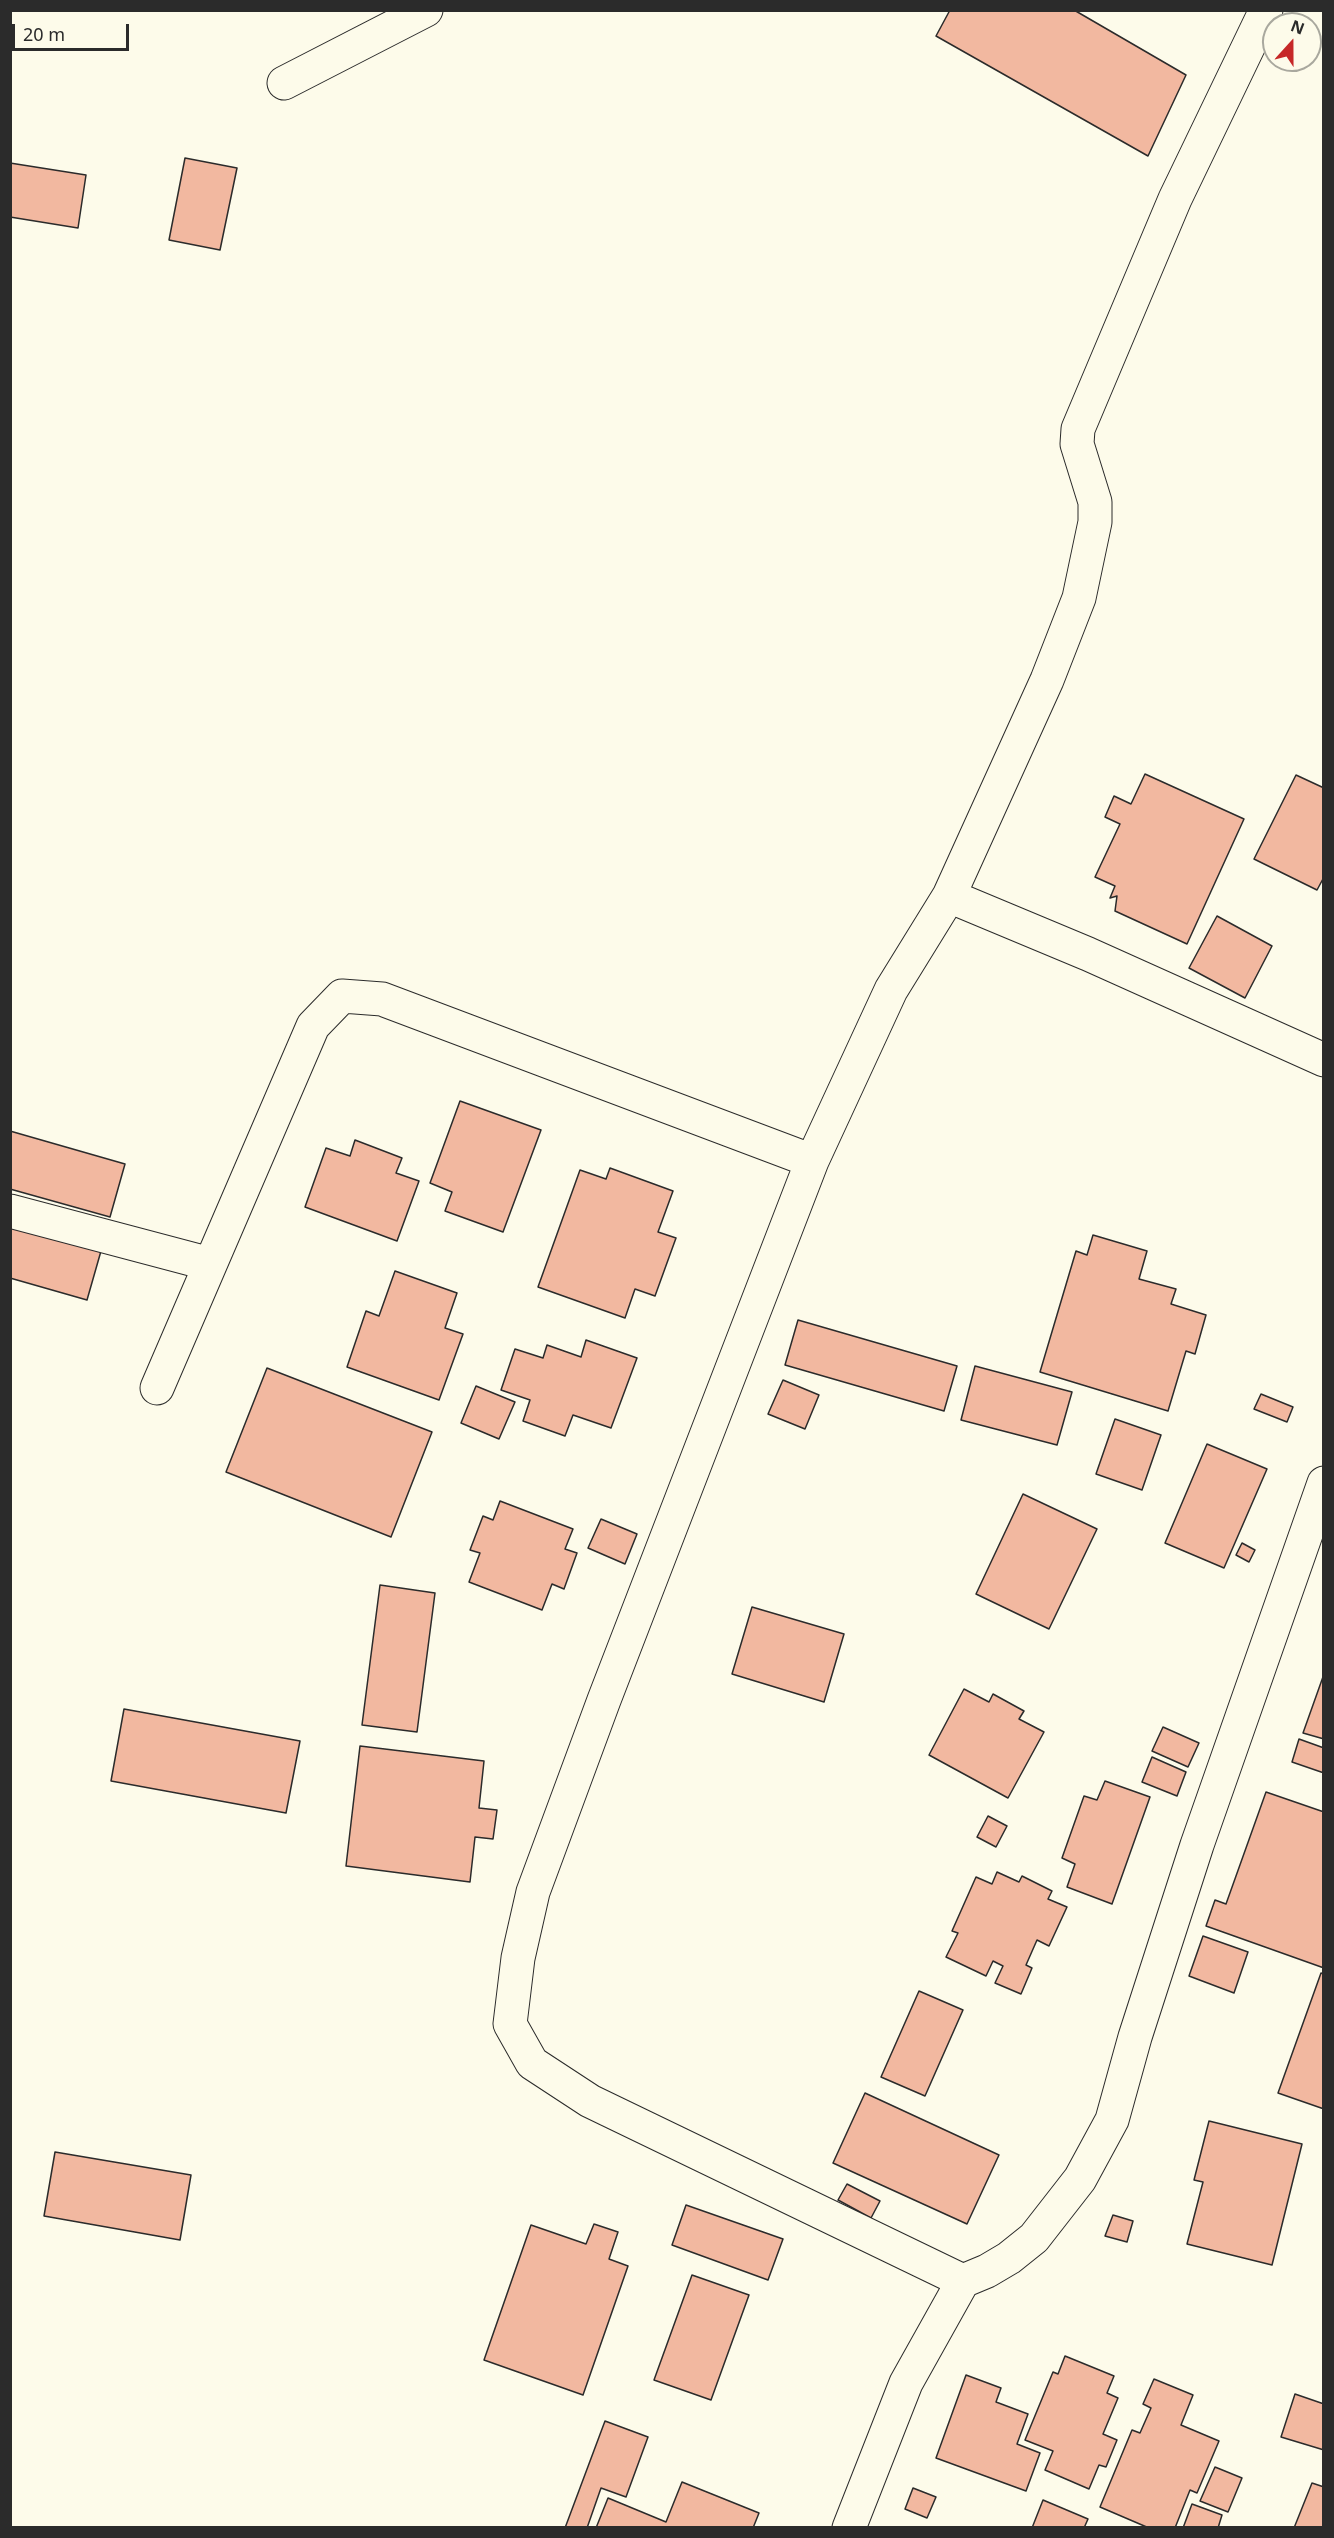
<!DOCTYPE html>
<style>
body{margin:0}
#map{position:relative;width:1334px;height:2538px;overflow:hidden;background:#fdfbea;font-family:"Noto Sans",sans-serif}
canvas{display:block}
.frame{position:absolute;inset:0;border:12px solid #2b2b2b;pointer-events:none}
.north{position:absolute;left:1262px;top:12px;width:60px;height:60px;box-sizing:border-box;background:#fdfbea;border:2px solid #a9a89e;border-radius:50%;rotate:21deg;font-size:16px;font-weight:700;line-height:24px;text-align:center;color:#2b2b2b}
.north::after{content:'';display:block;margin:auto;width:21px;height:27px;background:#c62828;clip-path:polygon(50% 0,100% 100%,50% 72%,0 100%)}
.scale{position:absolute;left:12px;top:24px;width:117px;height:27px;box-sizing:border-box;border:3px solid #2b2b2b;border-top:0;padding-left:8px;font-size:18px;line-height:21px;white-space:nowrap;color:#2b2b2b;-webkit-text-stroke:4px #fdfbea;paint-order:stroke}
</style>
<div id="map">
<canvas width="1334" height="2538"></canvas>
<div class="frame"></div>
<div class="north">N</div>
<div class="scale">20 m</div>
</div>
<script>
const c = document.querySelector('canvas').getContext('2d');
c.lineJoin = 'round';
function fill(path, color) {
  c.fillStyle = color;
  c.fill(path, 'evenodd');
}
function poly(rows) {
  const path = new Path2D();
  for (const r of rows) {
    path.moveTo(r[0], r[1]);
    for (let i = 2; i < r.length; i += 2) path.lineTo(r[i], r[i + 1]);
  }
  return path;
}
function stroke(path, color, width, dash) {
  c.strokeStyle = color;
  c.lineWidth = width;
  c.lineCap = dash ? 'butt' : 'round';
  c.setLineDash(dash || []);
  c.stroke(path);
}
const building = poly([
 [950,10,1074,10,1186,75,1148,156,936,36,950,10],
 [185,158,237,168,220,250,169,240,185,158],
 [10,163,86,175,78,228,10,217,10,163],
 [1145,774,1244,819,1187,944,1115,911,1117,896,1110,898,1115,886,1095,877,1120,824,1105,817,1114,796,1131,804,1145,774],
 [1296,775,1324,788,1324,877,1317,890,1254,859,1296,775],
 [1217,916,1272,946,1245,998,1189,968,1217,916],
 [460,1101,541,1130,503,1232,445,1211,452,1192,430,1183,460,1101],
 [10,1131,125,1164,110,1217,10,1189,10,1131],
 [355,1140,402,1158,396,1173,419,1181,397,1241,305,1207,326,1148,350,1156,355,1140],
 [610,1168,673,1191,658,1232,676,1238,655,1296,635,1289,625,1318,538,1287,580,1170,606,1179,610,1168],
 [10,1224,101,1251,87,1300,10,1278,10,1224],
 [1093,1235,1147,1251,1139,1279,1176,1289,1171,1304,1206,1315,1195,1354,1186,1351,1168,1411,1040,1372,1076,1251,1087,1255,1093,1235],
 [395,1271,457,1293,445,1328,463,1334,439,1400,347,1367,366,1311,379,1316,395,1271],
 [798,1320,957,1366,944,1411,785,1365,798,1320],
 [586,1340,637,1358,611,1428,573,1415,565,1436,523,1421,530,1400,501,1390,515,1349,543,1358,547,1345,581,1357,586,1340],
 [975,1366,1072,1392,1057,1445,961,1420,975,1366],
 [267,1368,432,1432,391,1537,226,1472,267,1368],
 [783,1380,819,1395,805,1429,768,1414,783,1380],
 [476,1386,515,1402,499,1439,461,1423,476,1386],
 [1261,1394,1293,1407,1287,1422,1254,1409,1261,1394],
 [1115,1419,1161,1435,1142,1490,1096,1474,1115,1419],
 [1207,1444,1267,1469,1224,1568,1165,1543,1207,1444],
 [1023,1494,1097,1529,1049,1629,976,1594,1023,1494],
 [500,1501,573,1529,565,1549,577,1553,564,1589,552,1584,542,1610,469,1582,480,1553,470,1550,483,1516,493,1520,500,1501],
 [601,1519,637,1534,625,1564,588,1548,601,1519],
 [1242,1543,1255,1550,1249,1562,1236,1555,1242,1543],
 [380,1585,435,1593,417,1732,362,1725,380,1585],
 [752,1607,844,1634,824,1702,732,1674,752,1607],
 [1324,1674,1324,1739,1303,1733,1324,1674],
 [964,1689,989,1702,993,1694,1024,1711,1019,1719,1044,1732,1008,1798,929,1755,964,1689],
 [124,1709,300,1741,286,1813,111,1781,124,1709],
 [1163,1727,1199,1743,1188,1767,1152,1751,1163,1727],
 [1299,1739,1324,1748,1324,1773,1292,1762,1299,1739],
 [360,1746,484,1761,479,1808,497,1810,493,1839,475,1837,470,1882,346,1866,360,1746],
 [1152,1757,1186,1772,1177,1796,1142,1782,1152,1757],
 [1105,1781,1150,1797,1112,1904,1067,1887,1075,1864,1062,1858,1084,1796,1097,1800,1105,1781],
 [1266,1792,1324,1812,1324,1968,1206,1926,1215,1900,1226,1904,1266,1792],
 [988,1816,1007,1826,996,1847,977,1837,988,1816],
 [997,1872,1019,1882,1022,1876,1052,1891,1048,1899,1067,1907,1049,1946,1037,1940,1026,1965,1032,1968,1021,1994,995,1983,1003,1966,993,1961,986,1976,946,1957,958,1933,952,1931,976,1877,992,1884,997,1872],
 [1203,1936,1248,1952,1234,1993,1189,1976,1203,1936],
 [1321,1973,1324,1974,1324,2109,1278,2093,1321,1973],
 [919,1991,963,2010,925,2096,881,2077,919,1991],
 [865,2093,999,2155,967,2224,833,2163,865,2093],
 [1209,2121,1302,2144,1272,2265,1187,2244,1203,2182,1194,2180,1209,2121],
 [55,2152,191,2175,180,2240,44,2216,55,2152],
 [847,2184,880,2201,871,2218,838,2200,847,2184],
 [686,2205,783,2239,768,2280,672,2245,686,2205],
 [1113,2215,1133,2221,1127,2242,1105,2236,1113,2215],
 [594,2224,618,2232,609,2259,628,2266,583,2395,484,2360,531,2225,586,2244,594,2224],
 [692,2275,749,2295,711,2400,654,2380,692,2275],
 [1065,2356,1114,2376,1107,2393,1118,2398,1103,2434,1117,2440,1106,2467,1099,2465,1089,2489,1045,2470,1053,2451,1025,2440,1053,2372,1058,2374,1065,2356],
 [966,2375,1001,2388,996,2402,1028,2414,1017,2444,1040,2453,1026,2491,936,2458,966,2375],
 [1154,2379,1193,2395,1181,2425,1219,2441,1197,2493,1190,2490,1175,2528,1149,2528,1100,2507,1132,2430,1140,2433,1151,2408,1143,2404,1154,2379],
 [1295,2394,1324,2404,1324,2450,1281,2437,1295,2394],
 [605,2421,648,2437,626,2497,601,2488,587,2528,565,2528,605,2421],
 [1215,2467,1242,2478,1228,2512,1200,2501,1215,2467],
 [682,2482,759,2513,753,2528,596,2528,608,2498,666,2522,682,2482],
 [1312,2483,1324,2487,1324,2528,1294,2528,1312,2483],
 [913,2488,936,2497,927,2518,905,2509,913,2488],
 [1043,2500,1088,2519,1084,2528,1032,2528,1043,2500],
 [1192,2504,1222,2515,1218,2528,1183,2528,1192,2504]
]);
const minor = poly([
 [284,83,426,10],
 [949,896,1088,954,1324,1060],
 [10,1211,210,1264],
 [157,1388,313,1026,342,996,382,999,812,1161],
 [963,2281,590,2101,532,2063,510,2024,518,1958,533,1892,604,1700,812,1161,891,990,949,896,1047,680,1079,598,1095,522,1095,502,1077,444,1078,429,1175,199,1266,10],
 [849,2528,906,2383,963,2281,987,2271,1009,2258,1034,2238,1080,2179,1112,2120,1135,2037,1197,1845,1324,1483]
]);
fill(building, '#f2b8a0');
stroke(building, '#2b2b2b', 1.5);
stroke(minor, '#2b2b2b', 35);
stroke(minor, '#fdfbea', 33);
</script>
